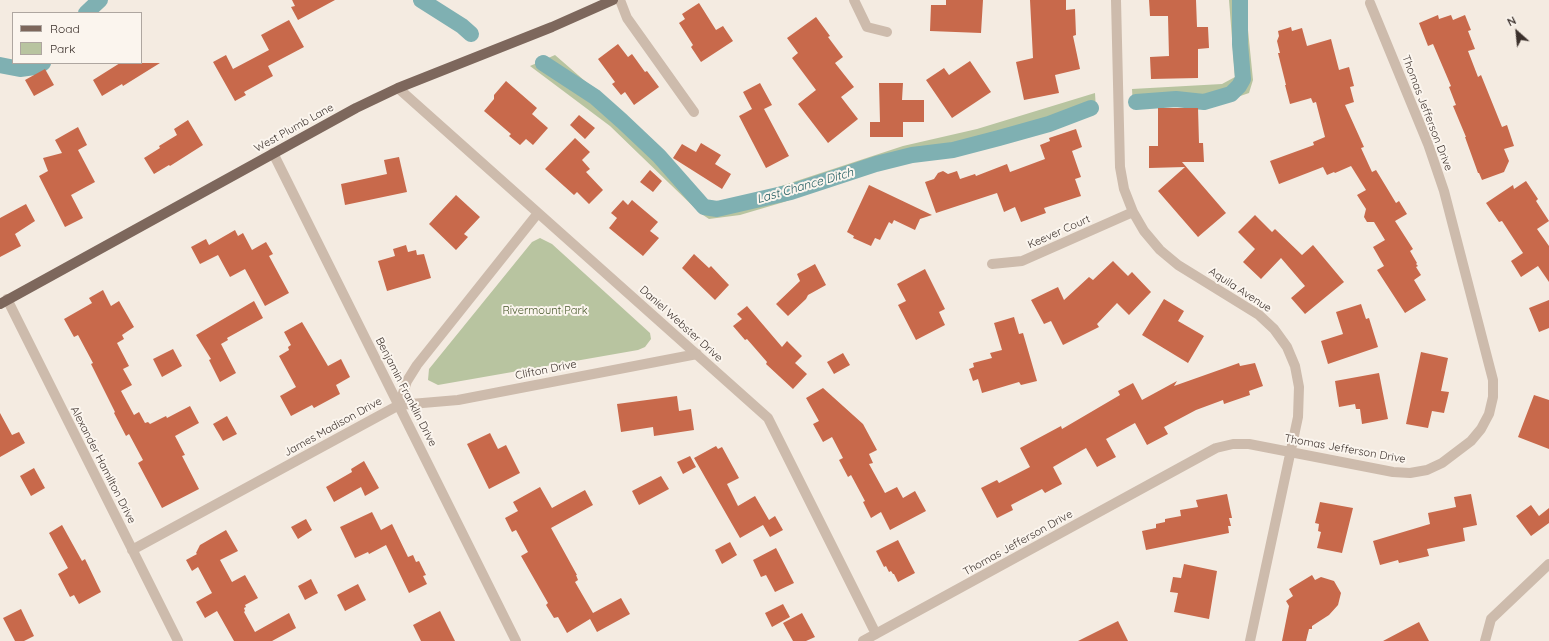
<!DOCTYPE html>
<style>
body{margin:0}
#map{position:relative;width:1549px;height:641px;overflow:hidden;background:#f4ebe1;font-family:Quicksand,sans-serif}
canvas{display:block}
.legend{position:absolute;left:12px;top:12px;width:130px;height:52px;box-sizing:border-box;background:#fbf5ee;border:1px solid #aea6a0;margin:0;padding:5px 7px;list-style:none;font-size:12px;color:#3b302b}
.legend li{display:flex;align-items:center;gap:8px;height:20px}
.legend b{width:20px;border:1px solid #aea6a0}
.north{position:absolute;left:1497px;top:12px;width:40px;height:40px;-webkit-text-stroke:3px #fbf5ee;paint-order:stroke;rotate:333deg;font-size:11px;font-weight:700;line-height:16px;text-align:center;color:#3b302b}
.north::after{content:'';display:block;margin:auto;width:14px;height:18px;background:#3b302b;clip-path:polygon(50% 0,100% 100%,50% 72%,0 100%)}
</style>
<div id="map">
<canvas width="1549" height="641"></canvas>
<ul class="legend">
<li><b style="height:5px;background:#7d675c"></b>Road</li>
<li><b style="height:11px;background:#b8c4a0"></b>Park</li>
</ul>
<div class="north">N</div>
</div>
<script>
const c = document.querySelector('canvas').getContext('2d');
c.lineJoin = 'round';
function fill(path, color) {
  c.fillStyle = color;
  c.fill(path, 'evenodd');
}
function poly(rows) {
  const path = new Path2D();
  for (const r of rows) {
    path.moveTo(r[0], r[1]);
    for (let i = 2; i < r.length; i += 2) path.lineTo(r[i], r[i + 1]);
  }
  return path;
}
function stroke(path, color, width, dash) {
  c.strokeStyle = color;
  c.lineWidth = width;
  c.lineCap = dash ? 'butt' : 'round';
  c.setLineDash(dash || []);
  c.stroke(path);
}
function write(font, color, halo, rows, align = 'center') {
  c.font = font + ' Quicksand,sans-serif';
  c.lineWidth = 4;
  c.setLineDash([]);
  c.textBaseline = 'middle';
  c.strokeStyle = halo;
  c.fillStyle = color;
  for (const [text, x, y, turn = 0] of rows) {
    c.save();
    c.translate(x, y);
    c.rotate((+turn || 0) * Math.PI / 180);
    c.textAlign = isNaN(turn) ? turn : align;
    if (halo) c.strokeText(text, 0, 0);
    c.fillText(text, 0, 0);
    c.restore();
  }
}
const green = poly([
 [1229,0,1245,0,1253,80,1249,93,1214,105,1133,107,1132,89,1222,84,1235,77],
 [555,55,624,115,705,204,720,204,766,191,903,146,977,129,1095,93,1096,110,1021,136,951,155,898,165,846,179,784,202,740,215,709,219,700,213,610,126,530,66],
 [540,238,552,244,650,333,651,339,645,347,638,350,438,385,428,380,429,369,532,242]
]);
const canal = poly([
 [421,0,462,26,471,34],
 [86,13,100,0],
 [543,63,595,97,622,121,659,156,704,207,717,209,791,192,876,164,912,155,953,150,999,138,1049,124,1091,108],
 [0,65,20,69,35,67,43,63],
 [1136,102,1176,99,1204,102,1231,94,1239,86,1243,79,1240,44,1240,0]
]);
const building = poly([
 [292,0,335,0,298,20,291,7,295,6],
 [946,0,983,0,981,33,930,31,931,5,946,5],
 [1030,0,1066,0,1066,10,1075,9,1076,35,1073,36,1080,69,1055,75,1059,93,1024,100,1016,62,1033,58],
 [1149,0,1196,0,1197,27,1208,27,1209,48,1198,49,1198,78,1151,79,1150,57,1169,56,1168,16,1150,16],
 [699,3,716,30,723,26,733,41,701,62,691,47,693,45,679,23,685,19,682,14],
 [1438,15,1439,19,1451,15,1453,20,1465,15,1471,30,1468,31,1475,49,1468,51,1478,77,1481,75,1502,127,1507,125,1514,146,1504,149,1509,161,1504,172,1482,180,1479,173,1478,173,1465,137,1466,137,1453,106,1456,105,1449,87,1451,86,1433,44,1428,46,1419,23],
 [816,17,830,36,828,37,843,57,835,63,854,87,841,97,858,119,828,143,798,104,816,90,792,58,798,53,787,38],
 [289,20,304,47,268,66,273,76,244,92,246,95,235,101,213,62,226,55,233,69,269,50,261,35],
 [1291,27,1292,31,1302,28,1307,46,1331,39,1339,70,1349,67,1354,86,1350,87,1354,102,1345,105,1364,147,1361,148,1372,172,1376,170,1396,203,1399,201,1407,214,1395,221,1413,249,1410,251,1417,263,1416,264,1418,266,1416,267,1421,275,1414,280,1426,300,1405,313,1377,270,1384,266,1373,247,1385,240,1374,222,1367,222,1364,217,1366,209,1357,195,1366,190,1351,166,1335,173,1334,172,1327,175,1323,167,1279,184,1270,161,1314,145,1313,142,1325,137,1316,102,1313,103,1311,98,1290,104,1285,85,1286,85,1278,53,1280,53,1277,41,1279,36,1278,31],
 [618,44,628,57,632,54,645,72,647,71,659,87,634,105,625,92,621,95,612,84,615,82,598,59],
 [970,61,991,92,952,118,926,80,944,68,949,75],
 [120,63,160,63,123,86,122,84,102,96,93,80],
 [45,69,54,85,34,96,25,80],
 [506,81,537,108,532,114,548,128,533,145,526,139,520,145,509,136,511,134,484,111,494,99,494,95],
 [760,83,772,105,764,109,789,156,766,168,739,116,752,109,743,92],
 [879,83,903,83,902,100,924,100,924,122,903,122,903,137,870,137,870,122,880,122],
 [1158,108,1198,108,1199,143,1203,143,1204,162,1182,162,1226,213,1198,237,1158,191,1185,167,1149,168,1149,146,1158,146],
 [579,115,595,128,585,139,570,125],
 [188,120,203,145,170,166,169,165,154,174,144,158,160,148,159,146,177,135,174,129],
 [78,127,87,145,78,150,95,182,71,195,83,218,65,227,39,176,48,171,43,158,62,153,55,140],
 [1076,129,1082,147,1072,151,1081,177,1075,179,1081,196,1044,208,1046,213,1021,222,1015,207,1004,212,997,193,936,213,925,182,934,179,938,173,943,171,948,174,957,171,960,179,975,174,976,176,1007,164,1010,172,1045,159,1040,145,1050,141,1049,138],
 [575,138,590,152,582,160,590,169,586,172,603,190,589,204,577,192,574,195,545,169],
 [701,143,721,155,715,164,731,174,722,189,673,158,682,144,696,152],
 [399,157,407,192,345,205,341,184,387,174,384,160],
 [650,170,662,181,653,192,640,182],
 [1526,181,1538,199,1536,201,1549,221,1537,229,1549,246,1549,282,1538,266,1521,277,1511,261,1523,253,1502,221,1499,222,1486,203,1513,185,1514,189],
 [869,185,932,215,920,219,915,230,894,220,892,224,889,222,880,240,875,238,871,246,853,238,854,236,847,232],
 [456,195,480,217,464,234,468,237,456,250,429,224],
 [623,200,628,205,632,200,658,222,650,231,659,238,643,256,609,228,617,218,611,213],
 [26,204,35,221,15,234,21,246,0,257,0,218],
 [1255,215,1272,232,1275,229,1302,255,1313,245,1344,282,1305,314,1291,298,1305,286,1281,258,1261,279,1243,262,1255,249,1238,232],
 [235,230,238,236,243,233,252,250,266,242,273,254,269,256,289,293,265,306,245,269,230,277,218,255,200,264,191,247,206,239,209,245],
 [406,245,408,252,416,250,417,255,424,254,431,278,387,291,378,261,395,256,393,249],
 [694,254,709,268,711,266,729,285,715,300,682,268],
 [1113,261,1128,276,1132,272,1151,292,1129,315,1117,303,1097,324,1099,327,1063,345,1051,321,1044,324,1031,300,1058,287,1064,300,1089,277,1093,280],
 [815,264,826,285,808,295,806,299,788,316,776,304,800,281,797,274],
 [925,269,945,309,939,312,945,325,916,340,898,305,906,301,897,284],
 [103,290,111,306,119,301,134,327,122,335,124,339,117,343,129,366,123,369,132,385,121,391,134,415,139,412,145,423,148,422,150,424,166,416,167,418,190,406,199,423,175,436,185,455,182,456,199,489,162,508,138,463,143,460,129,434,126,436,114,413,115,412,91,364,93,363,78,335,74,337,64,319,92,303,89,298],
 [1164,299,1184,311,1178,321,1204,336,1188,363,1142,335],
 [1549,300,1549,328,1539,332,1529,308],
 [254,301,263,318,227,338,228,340,221,344,236,373,220,382,209,360,211,359,196,335],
 [1361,304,1366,319,1369,318,1378,347,1328,364,1321,341,1343,334,1336,312],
 [747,306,782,347,787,341,802,356,795,363,807,374,793,389,766,364,767,362,747,339,745,340,733,326,742,319,737,314],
 [1014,317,1019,334,1023,333,1037,381,1021,385,1019,382,982,393,978,379,973,381,969,369,974,367,973,363,992,358,990,353,1002,350,994,323],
 [302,322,328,366,341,359,350,377,336,385,340,394,314,408,312,405,291,416,280,396,296,387,279,356,289,350,288,347,291,345,284,332],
 [173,349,182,366,162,377,153,359],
 [1421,352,1448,358,1441,391,1449,392,1444,413,1432,411,1428,428,1406,424],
 [843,353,850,365,834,374,827,362],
 [1239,363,1240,366,1255,363,1263,386,1249,391,1250,395,1224,404,1223,400,1196,410,1164,427,1168,434,1147,445,1135,423,1106,439,1116,457,1097,467,1086,448,1053,467,1062,484,1045,493,1042,489,1011,505,1013,510,997,518,981,488,997,480,999,483,1030,467,1020,448,1061,426,1062,429,1120,395,1118,391,1133,383,1142,400,1177,381,1174,386],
 [1379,373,1388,419,1362,424,1360,409,1356,409,1355,404,1339,407,1335,381],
 [823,388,863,424,877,450,869,454,873,463,869,464,885,493,897,487,903,498,915,491,926,511,890,530,881,512,871,518,863,502,865,501,851,475,848,477,839,460,843,458,832,437,823,442,813,424,819,421,806,398],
 [1534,395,1549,400,1549,449,1518,437],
 [677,396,679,411,691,409,694,430,654,436,653,427,621,432,617,404],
 [0,413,12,435,19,432,25,443,0,457],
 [227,416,237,434,223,441,213,424],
 [490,433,498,449,506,445,520,473,489,489,467,444],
 [716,446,718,449,722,447,739,478,727,484,738,506,755,496,769,520,775,516,783,530,770,537,763,525,740,538,694,458],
 [690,456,696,467,683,474,677,462],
 [364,461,379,488,365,496,361,487,334,502,326,487,352,472,351,469],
 [34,468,45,488,31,496,20,476],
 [661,476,669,489,639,505,632,491],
 [540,487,552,508,585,490,593,505,551,528,577,575,576,575,578,580,575,582,593,613,621,598,630,614,597,632,590,619,567,633,558,617,554,618,546,605,548,603,521,556,528,552,516,530,512,532,505,518,518,511,513,502],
 [1227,494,1232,518,1229,518,1231,526,1228,526,1229,533,1146,550,1142,531,1156,528,1156,524,1165,522,1165,519,1181,516,1180,510,1198,507,1196,500],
 [1471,494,1477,525,1463,528,1465,541,1427,549,1429,556,1399,563,1398,560,1380,565,1373,541,1430,524,1428,513,1456,507,1454,497],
 [1320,502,1353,508,1342,553,1317,548,1321,532,1318,531,1319,524,1315,523],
 [1531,505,1539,516,1549,508,1549,523,1531,536,1516,516],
 [372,512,381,530,392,524,408,557,413,555,416,562,419,561,426,575,423,576,427,584,409,593,386,545,369,554,368,552,355,558,340,527],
 [306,519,312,530,298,539,291,527],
 [62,525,82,561,85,559,101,592,79,604,74,595,70,597,58,574,68,568,49,533],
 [226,530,238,551,220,560,232,582,245,575,258,598,245,605,246,607,244,608,245,611,244,612,255,632,289,613,296,628,272,641,234,641,217,611,205,618,196,602,212,593,198,567,192,571,186,560,197,554,196,553,200,545],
 [898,540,915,573,898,582,894,574,893,574,891,571,889,572,886,566,884,567,876,551],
 [730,542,737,555,722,564,715,550],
 [776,548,794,583,775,592,766,575,761,577,753,560],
 [1184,564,1217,571,1209,619,1174,612,1178,593,1170,592,1173,577,1181,578],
 [1312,575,1315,580,1321,577,1334,581,1341,593,1338,605,1329,615,1312,626,1312,629,1309,629,1306,641,1282,641,1289,606,1286,601,1293,596,1289,589],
 [311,579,318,593,305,600,298,586],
 [358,584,366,600,345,611,337,595],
 [783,604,790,617,772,627,765,613],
 [21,609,34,636,24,641,15,641,3,618],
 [440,611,455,641,421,641,413,625],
 [802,613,815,637,806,641,793,641,783,623],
 [1118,621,1128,641,1078,641],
 [1419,622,1429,641,1383,641]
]);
const minor = poly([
 [620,0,627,18,694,112],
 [854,0,867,27,887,32],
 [1116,0,1120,167,1124,189,1133,212,1144,231,1160,250,1178,265,1259,315,1274,329,1287,347,1295,366,1299,387,1298,417,1250,641],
 [398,88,768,418,876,634],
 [273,153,516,641],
 [992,264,1022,261,1133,212],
 [7,299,178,641],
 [399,405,458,400,697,354],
 [132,550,399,405,407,381,417,365,538,213],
 [863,641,1216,448,1233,444,1249,444,1393,472,1410,473,1427,470,1442,463,1471,441,1481,429,1489,414,1493,397,1493,380,1444,191,1428,144,1370,3],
 [1485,641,1491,619,1549,564]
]);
const major = poly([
 [0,304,356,108,398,88,552,27,613,0]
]);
const streetNames = [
 ["Thomas Jefferson Drive",1427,113,69],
 ["West Plumb Lane",294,128,-29],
 ["Keever Court",1059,232,-24],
 ["Aquila Avenue",1240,290,33],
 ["Daniel Webster Drive",681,324,42],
 ["Clifton Drive",546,370,-11],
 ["Benjamin Franklin Drive",406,392,63],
 ["James Madison Drive",333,427,-29],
 ["Thomas Jefferson Drive",1345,449,10],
 ["Alexander Hamilton Drive",103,465,63],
 ["Thomas Jefferson Drive",1018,543,-29]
];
const parkNames = [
 ["Rivermount Park",545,311]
];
const waterNames = [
 ["Last Chance Ditch",805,186,-16]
];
fill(green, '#b8c4a0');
stroke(canal, '#7fb0b2', 16);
fill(building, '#c8694b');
stroke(minor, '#cdbbac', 10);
stroke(major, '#7d675c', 10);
write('11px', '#3b302b', '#fbf5ee', streetNames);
write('11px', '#4a5a2e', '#fbf5ee', parkNames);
write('italic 12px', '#1f5a5e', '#fbf5ee', waterNames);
</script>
